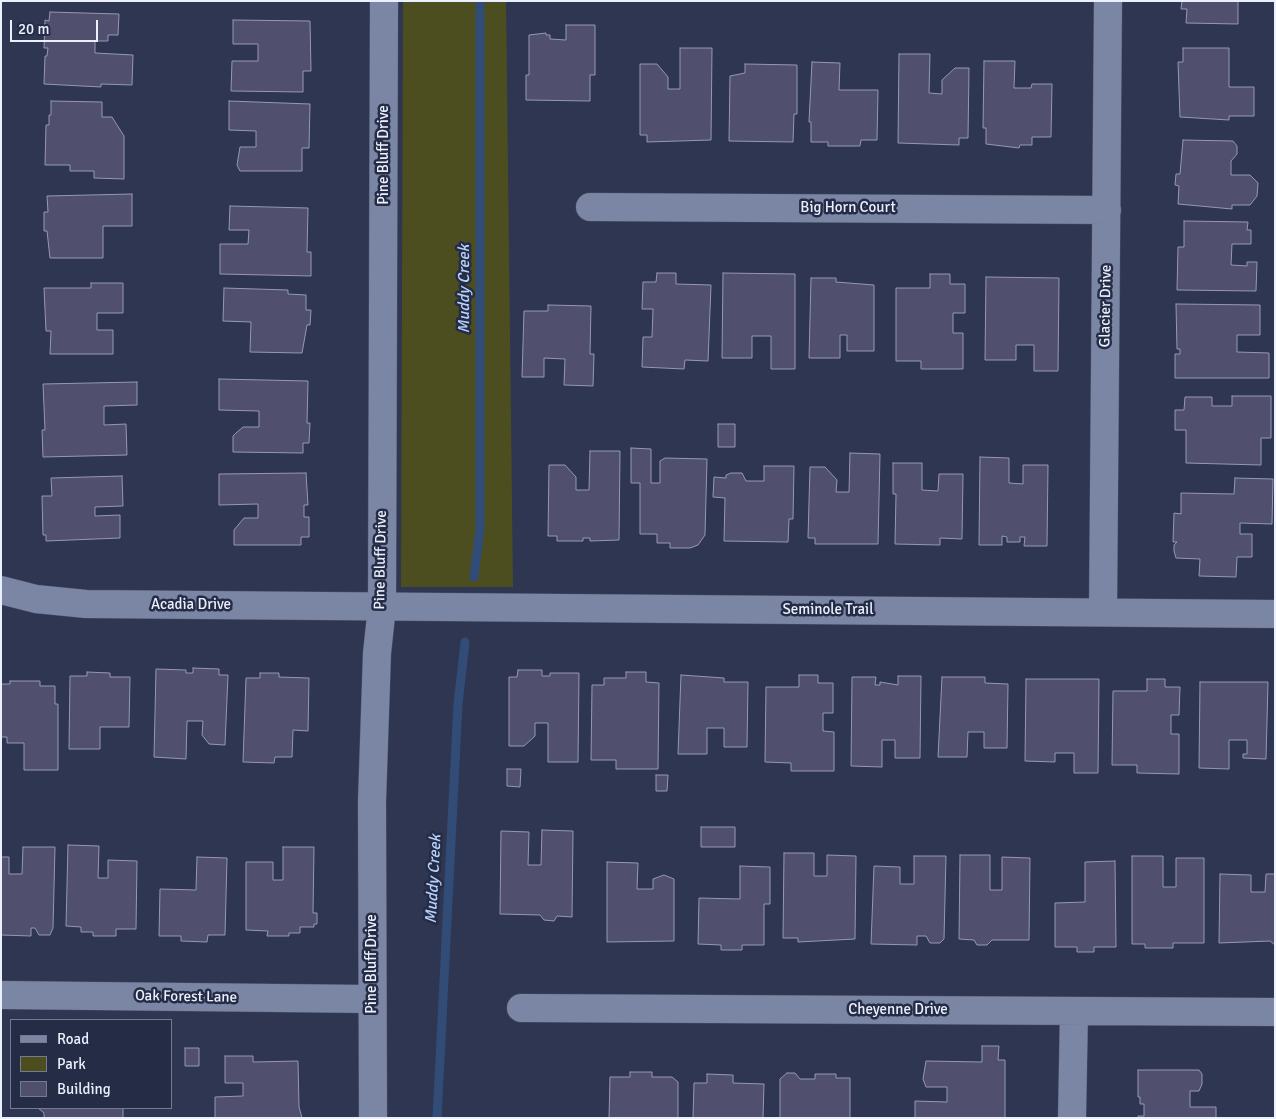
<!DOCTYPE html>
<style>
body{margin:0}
#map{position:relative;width:1276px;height:1119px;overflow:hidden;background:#2e3651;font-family:Signika,sans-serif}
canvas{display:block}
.frame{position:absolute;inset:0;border:2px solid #ebf0fe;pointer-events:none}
.legend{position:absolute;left:10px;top:1019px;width:162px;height:90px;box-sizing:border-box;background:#242c46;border:1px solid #747a90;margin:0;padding:6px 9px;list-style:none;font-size:15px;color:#ebf0fe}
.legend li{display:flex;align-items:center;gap:10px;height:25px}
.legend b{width:25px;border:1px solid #747a90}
.scale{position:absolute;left:10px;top:20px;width:88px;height:22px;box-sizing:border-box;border:2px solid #ebf0fe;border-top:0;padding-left:6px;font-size:15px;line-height:18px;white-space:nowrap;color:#ebf0fe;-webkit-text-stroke:4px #242c46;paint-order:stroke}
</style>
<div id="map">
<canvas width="1276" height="1119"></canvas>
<div class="frame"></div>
<ul class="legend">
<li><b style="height:6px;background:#7b85a4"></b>Road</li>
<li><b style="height:14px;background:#4d4e1f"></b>Park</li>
<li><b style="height:14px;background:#50506e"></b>Building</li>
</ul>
<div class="scale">20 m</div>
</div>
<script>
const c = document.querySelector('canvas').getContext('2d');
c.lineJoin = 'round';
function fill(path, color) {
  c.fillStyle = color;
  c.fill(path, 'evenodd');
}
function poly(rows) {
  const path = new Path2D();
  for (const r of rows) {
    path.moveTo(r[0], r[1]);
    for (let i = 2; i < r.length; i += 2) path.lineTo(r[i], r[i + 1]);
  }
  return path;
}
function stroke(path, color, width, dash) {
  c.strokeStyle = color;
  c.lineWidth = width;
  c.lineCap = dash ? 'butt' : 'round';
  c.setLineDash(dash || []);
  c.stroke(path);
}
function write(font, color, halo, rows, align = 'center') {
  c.font = font + ' Signika,sans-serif';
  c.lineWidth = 5;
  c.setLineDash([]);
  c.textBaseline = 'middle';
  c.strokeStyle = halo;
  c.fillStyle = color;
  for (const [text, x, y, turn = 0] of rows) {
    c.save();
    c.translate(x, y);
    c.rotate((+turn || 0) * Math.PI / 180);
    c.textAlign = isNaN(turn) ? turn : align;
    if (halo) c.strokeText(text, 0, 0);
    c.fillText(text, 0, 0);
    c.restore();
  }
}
const green = poly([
 [403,1,506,1,513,587,401,587]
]);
const stream = poly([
 [474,577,480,529,480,1],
 [437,1118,458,704,465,642]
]);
const building = poly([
 [1182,1,1238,1,1238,24,1186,23,1187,9,1181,9,1182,1],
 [50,12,119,14,118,35,108,35,108,41,95,41,95,53,133,55,132,85,101,84,101,87,44,84,45,56,47,56,48,48,44,48,45,20,49,21,50,12],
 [233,20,310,21,311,71,303,71,303,92,231,91,232,61,258,61,258,44,233,44,233,20],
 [566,25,595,25,595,75,590,75,590,101,526,100,526,75,529,75,529,35,546,33,546,35,550,35,550,39,566,40,566,25],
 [680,48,712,48,711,140,647,142,647,135,640,135,640,64,657,64,668,77,668,89,680,89,680,48],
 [1183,48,1229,48,1229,87,1254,87,1254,116,1229,116,1229,120,1180,117,1178,62,1183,62,1183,48],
 [899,54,930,54,929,93,942,94,942,80,955,68,969,68,968,138,959,138,959,145,898,143,899,54],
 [984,61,1015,61,1014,88,1031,88,1032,84,1052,84,1051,137,1032,137,1032,145,1020,145,1019,148,986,144,986,128,983,128,984,61],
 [812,62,840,63,839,90,878,90,877,140,861,140,860,146,828,146,828,142,811,142,811,122,809,122,812,62],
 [745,64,797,65,797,114,794,114,793,142,729,141,730,76,745,73,745,64],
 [51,101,102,102,102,117,112,117,124,136,124,179,94,178,94,171,70,171,70,165,45,165,46,125,49,125,49,115,51,115,51,101],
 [229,101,310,104,309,148,302,148,302,171,240,171,237,165,240,147,256,147,256,131,229,130,229,101],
 [1183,140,1233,141,1237,146,1237,154,1231,161,1231,175,1250,175,1258,183,1257,196,1250,205,1232,205,1232,209,1178,204,1179,186,1175,185,1176,174,1180,174,1183,140],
 [132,194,132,226,103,226,103,258,50,258,47,231,44,231,44,212,48,212,47,196,132,194],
 [230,206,308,208,307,252,311,252,311,276,220,274,220,244,248,244,249,230,229,230,230,206],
 [1184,221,1248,222,1247,230,1251,230,1251,244,1232,244,1231,265,1247,266,1247,262,1257,262,1256,291,1177,290,1178,247,1184,247,1184,221],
 [657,273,676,273,676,284,711,285,708,361,685,360,684,369,642,367,643,337,652,337,653,309,642,309,643,282,656,282,657,273],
 [723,273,795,274,795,369,771,369,771,336,752,336,752,358,722,358,723,273],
 [930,274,950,274,950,284,965,284,965,313,953,313,953,333,963,333,963,369,921,369,921,361,896,361,896,288,930,288,930,274],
 [986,277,1059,278,1058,371,1034,371,1034,345,1016,345,1016,360,985,360,986,277],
 [811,278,836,278,836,282,874,285,874,351,847,351,847,335,840,335,840,358,809,358,811,278],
 [91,283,123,283,123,313,97,313,97,330,113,330,113,354,50,354,51,331,46,331,44,288,91,288,91,283],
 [224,288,288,290,288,294,306,295,306,310,311,310,310,325,307,325,302,353,250,352,251,322,223,321,224,288],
 [1176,304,1260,305,1260,335,1237,335,1237,352,1269,353,1269,378,1175,378,1175,354,1180,354,1180,349,1177,349,1176,304],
 [548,305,591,306,590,354,594,354,593,386,564,385,565,359,544,358,544,377,522,377,524,311,548,311,548,305],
 [219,379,308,381,307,423,310,423,309,443,303,443,303,453,233,452,233,436,236,433,243,427,259,427,259,411,219,410,219,379],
 [137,382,137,405,104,406,104,425,126,424,127,455,43,457,42,430,45,430,43,384,137,382],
 [1232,396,1271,396,1271,438,1261,438,1261,465,1186,463,1186,430,1175,430,1175,410,1184,410,1185,397,1212,397,1212,406,1232,406,1232,396],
 [718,424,735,424,735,447,718,447,718,424],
 [631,448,651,449,651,483,660,483,660,461,665,458,707,459,705,535,698,545,690,548,670,548,670,543,657,543,657,534,640,534,640,483,631,483,631,448],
 [590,451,620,451,619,540,590,541,590,538,583,538,583,541,557,541,557,536,548,536,549,465,565,465,576,477,576,490,589,490,590,451],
 [850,453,880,454,878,544,815,544,815,538,808,538,810,467,825,467,837,480,836,492,849,492,850,453],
 [980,457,1009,458,1009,483,1023,484,1023,465,1048,465,1047,546,1024,546,1025,537,1020,537,1020,542,1007,542,1007,537,1002,536,1002,545,979,545,980,457],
 [893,463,922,463,922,490,938,491,939,474,963,474,962,539,940,538,940,545,895,544,896,494,893,494,893,463],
 [764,466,794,466,793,519,789,519,788,542,724,541,725,498,713,497,714,477,726,478,726,475,731,473,742,473,746,481,764,481,764,466],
 [306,473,308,505,304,505,304,517,309,517,309,537,301,537,301,545,234,545,234,530,244,518,258,518,258,504,219,505,219,474,306,473],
 [122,476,123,506,95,507,95,516,120,515,120,538,46,541,46,535,43,535,42,496,52,496,51,478,122,476],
 [1235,478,1273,479,1272,524,1240,523,1240,534,1252,534,1252,557,1237,557,1236,577,1199,576,1200,559,1176,558,1174,551,1174,545,1177,542,1173,542,1174,513,1181,514,1181,493,1234,494,1235,478],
 [193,668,219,669,219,675,228,675,225,745,209,744,202,735,203,721,187,721,186,759,154,757,156,669,186,670,186,673,193,673,193,668],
 [518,670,542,670,542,676,550,676,550,673,579,673,578,762,548,762,548,723,535,723,535,736,524,746,509,746,509,677,517,677,518,670],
 [87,672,110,673,110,677,130,677,129,727,100,727,100,749,69,749,70,676,87,676,87,672],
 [626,672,646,672,646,682,659,683,658,769,616,769,616,760,591,760,592,685,604,685,604,678,626,678,626,672],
 [260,673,279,673,279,677,309,678,308,731,293,730,292,757,275,757,274,763,243,762,246,678,260,678,260,673],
 [681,675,724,678,724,682,748,682,747,747,724,747,724,728,707,728,707,754,678,754,681,675],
 [799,675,818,675,818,683,833,683,833,713,823,713,823,731,834,732,834,771,791,771,791,763,765,762,766,687,799,687,799,675],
 [898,676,921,676,920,758,895,758,895,740,882,740,882,767,851,766,852,677,876,677,875,685,880,685,880,682,898,685,898,676],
 [942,677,985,677,985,683,1008,684,1007,748,984,748,984,732,968,732,967,757,938,757,942,677],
 [1026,679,1099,679,1098,773,1074,773,1074,753,1055,753,1055,762,1025,761,1026,679],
 [1147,679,1165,679,1165,687,1180,687,1179,715,1171,715,1171,734,1179,734,1179,774,1137,773,1137,765,1112,765,1113,691,1147,691,1147,679],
 [10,681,40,681,40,686,55,686,55,704,58,704,58,770,24,770,24,743,7,743,7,737,1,737,1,684,10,684,10,681],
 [1200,682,1268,682,1266,759,1243,758,1243,754,1247,754,1247,740,1229,740,1229,769,1199,768,1200,682],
 [507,769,521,769,520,787,507,786,507,769],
 [656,775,668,775,667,791,656,791,656,775],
 [701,827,735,827,735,847,701,847,701,827],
 [542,830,573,831,572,917,557,916,554,921,544,920,540,915,500,914,501,831,529,832,528,865,541,865,542,830],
 [68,845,99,846,98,878,108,878,108,860,137,861,136,929,116,929,116,936,93,936,93,932,81,932,81,927,66,926,68,845],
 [23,847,55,847,53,928,50,935,39,935,35,928,31,928,31,936,1,935,1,857,9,857,9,874,22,874,23,847],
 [283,847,314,847,313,913,317,913,317,924,314,924,314,927,300,927,300,933,289,933,289,936,267,936,268,931,246,930,246,862,273,862,273,880,283,880,283,847],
 [784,853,814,853,814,876,827,876,827,855,856,856,855,939,798,942,798,938,783,938,784,853],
 [960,855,990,855,990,890,1002,890,1002,857,1030,858,1029,940,992,940,987,945,977,945,974,940,959,939,960,855],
 [914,856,946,856,944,939,940,943,930,943,926,936,917,936,917,945,871,944,874,866,900,867,900,884,914,884,914,856],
 [1132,856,1163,856,1163,887,1176,887,1176,858,1204,858,1204,943,1173,943,1173,948,1145,948,1145,944,1132,944,1132,856],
 [197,857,227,858,225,935,208,935,207,942,181,941,181,936,159,936,160,889,196,890,197,857],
 [1115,861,1116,947,1094,947,1094,952,1077,952,1077,947,1055,947,1055,903,1085,902,1085,862,1115,861],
 [607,862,638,863,637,889,653,889,653,879,664,875,674,879,674,941,607,942,607,862],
 [740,866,770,867,770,904,764,904,764,945,742,945,742,950,721,950,721,945,698,944,699,898,740,899,740,866],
 [1220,874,1251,875,1251,892,1265,892,1266,874,1275,874,1275,945,1270,941,1219,943,1220,874],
 [982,1046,999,1046,998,1060,1005,1060,1005,1118,915,1118,915,1101,947,1102,947,1087,926,1087,923,1079,926,1061,982,1062,982,1046],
 [185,1048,199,1048,199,1066,185,1066,185,1048],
 [225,1056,253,1056,253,1062,298,1061,299,1107,302,1118,215,1118,215,1097,243,1096,243,1083,225,1083,225,1056],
 [1138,1070,1199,1070,1202,1074,1202,1084,1199,1091,1190,1091,1190,1107,1216,1107,1216,1118,1138,1118,1138,1116,1144,1116,1144,1104,1140,1104,1140,1097,1138,1097,1138,1070],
 [630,1072,652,1072,652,1077,672,1077,678,1082,678,1118,609,1118,610,1077,630,1077,630,1072],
 [787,1073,795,1073,800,1079,815,1079,815,1074,836,1074,836,1078,850,1078,850,1118,780,1118,780,1079,787,1073],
 [707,1074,733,1075,733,1083,764,1084,763,1118,693,1118,694,1083,707,1083,707,1074],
 [38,1108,123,1108,123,1118,44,1118,44,1113,38,1108]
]);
const minor = poly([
 [590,207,1107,210],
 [1,590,36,599,86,604,1275,614],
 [1103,612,1108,1],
 [1,995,371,999],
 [521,1008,1275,1012],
 [1072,1118,1074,1011]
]);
const tertiary = poly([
 [373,1118,372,801,377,653,382,607,384,1]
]);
const streetNames = [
 ["Pine Bluff Drive",384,155,-90],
 ["Big Horn Court",848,208],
 ["Glacier Drive",1106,306,-89],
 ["Pine Bluff Drive",381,560,-89],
 ["Acadia Drive",191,605],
 ["Seminole Trail",828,610],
 ["Pine Bluff Drive",372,964,-90],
 ["Oak Forest Lane",186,997,1],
 ["Cheyenne Drive",898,1010]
];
const waterNames = [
 ["Muddy Creek",465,289,-90],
 ["Muddy Creek",434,879,-87]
];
fill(green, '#4d4e1f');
stroke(stream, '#324c78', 9);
fill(building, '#50506e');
stroke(building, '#9697b8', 1);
stroke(minor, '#4a5065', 29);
stroke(tertiary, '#4a5065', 29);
stroke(minor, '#7b85a4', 28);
stroke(tertiary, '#7b85a4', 28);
write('15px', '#ebf0fe', '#242c46', streetNames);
write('italic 16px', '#b8d2fd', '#242c46', waterNames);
</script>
